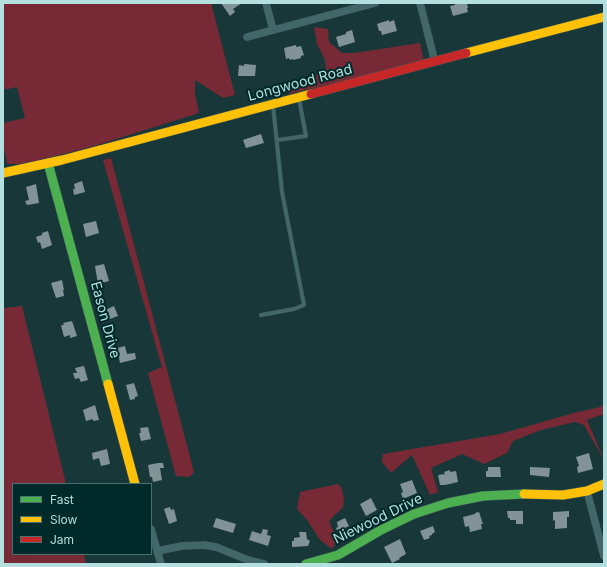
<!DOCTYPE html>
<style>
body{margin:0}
#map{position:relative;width:607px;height:567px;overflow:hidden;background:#183738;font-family:Inter,sans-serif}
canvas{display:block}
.frame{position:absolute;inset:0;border:4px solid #b3dfdf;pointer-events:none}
.legend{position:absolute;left:12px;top:483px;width:140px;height:72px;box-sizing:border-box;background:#00292a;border:1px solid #487272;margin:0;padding:5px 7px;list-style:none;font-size:12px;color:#b3dfdf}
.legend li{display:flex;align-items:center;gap:8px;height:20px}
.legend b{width:20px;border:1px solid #487272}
</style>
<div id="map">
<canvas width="607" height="567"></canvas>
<div class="frame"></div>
<ul class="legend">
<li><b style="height:5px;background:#4caf50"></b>Fast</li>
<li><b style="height:5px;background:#ffc107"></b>Slow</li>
<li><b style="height:5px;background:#c62828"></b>Jam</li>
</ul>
</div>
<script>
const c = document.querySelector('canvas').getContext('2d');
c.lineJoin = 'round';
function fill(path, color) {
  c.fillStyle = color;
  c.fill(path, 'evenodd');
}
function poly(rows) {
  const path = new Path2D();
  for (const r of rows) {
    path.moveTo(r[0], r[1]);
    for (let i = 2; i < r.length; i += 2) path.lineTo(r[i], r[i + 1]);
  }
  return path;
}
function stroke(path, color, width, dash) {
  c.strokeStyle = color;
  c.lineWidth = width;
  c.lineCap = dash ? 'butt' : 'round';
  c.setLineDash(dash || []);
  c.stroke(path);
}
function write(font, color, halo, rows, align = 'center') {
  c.font = font + ' Inter,sans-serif';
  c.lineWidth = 4;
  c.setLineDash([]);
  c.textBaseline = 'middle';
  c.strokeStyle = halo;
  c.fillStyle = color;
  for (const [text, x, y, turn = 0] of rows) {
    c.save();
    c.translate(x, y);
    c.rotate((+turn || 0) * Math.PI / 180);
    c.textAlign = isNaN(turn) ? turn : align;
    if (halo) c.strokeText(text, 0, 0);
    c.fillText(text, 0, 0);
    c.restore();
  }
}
const green = poly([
 [3,3,211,3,235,95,223,98,195,80,195,94,199,113,91,147,23,164,7,164,3,143,3,123,25,118,17,87,3,90],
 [314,27,328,29,329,42,342,53,354,53,420,43,424,61,289,94,287,84,320,74,326,68,325,60,317,44],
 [111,158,194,472,189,477,176,476,148,373,162,367,103,160],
 [22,306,66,484,13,484,13,554,84,554,86,564,3,564,3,308],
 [604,404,604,416,601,415,587,420,604,460,584,425,575,422,541,430,513,441,507,453,484,464,462,454,431,468,438,492,430,495,412,455,391,473,382,462,383,454,500,434,574,413,600,407],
 [338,484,341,487,344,498,343,507,329,521,337,540,332,549,320,540,307,520,297,509,300,492]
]);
const building = poly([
 [221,3,242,3,233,9,235,12,230,16],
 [455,3,467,3,468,8,467,8,468,12,453,16,450,6,455,5],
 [389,20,389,22,394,20,397,31,382,35,381,31,379,31,377,24],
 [352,30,355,42,339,47,336,37,346,34,346,32],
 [296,45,296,47,301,46,304,55,301,56,301,58,293,60,293,59,290,60,289,58,286,59,284,48],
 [244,64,256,65,255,76,238,76,239,65,244,66],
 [261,134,264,143,246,148,243,140],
 [82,181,85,192,74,195,73,189,75,189,74,184],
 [36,184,39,203,27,205,25,201,29,200,26,187],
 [96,221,99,233,86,237,83,224],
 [48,231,52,245,42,249,40,242,38,243,36,237,42,235,42,233],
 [104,264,109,281,98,284,95,266],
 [62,280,64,290,63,290,64,296,56,298,51,283],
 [114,306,118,316,110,319,105,310],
 [72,321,77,336,70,338,70,335,64,337,61,325,64,325,63,323],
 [125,346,127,354,135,353,136,359,120,363,117,348],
 [84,366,88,380,81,382,79,378,75,379,73,373,77,373,75,368],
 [134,383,138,396,135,397,135,399,130,400,126,385],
 [95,405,99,420,93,421,93,419,86,421,83,410],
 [148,427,151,439,141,441,139,433,141,433,140,428],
 [107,449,110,464,101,466,99,458,93,460,92,453],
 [589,453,593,469,578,473,577,467,579,466,576,457],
 [158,463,163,463,164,468,160,468,162,480,153,482,152,477,150,477,148,465],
 [488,467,500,467,501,477,486,477,486,471,488,471],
 [530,467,550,468,549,477,530,475],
 [450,470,450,472,456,471,458,482,445,485,440,485,438,475,445,474,444,472],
 [412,480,417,493,403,499,401,493,403,492,400,484],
 [371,498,377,510,366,516,360,504],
 [170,507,171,510,174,509,177,521,169,524,164,509],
 [507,511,523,511,523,524,516,524,516,520,510,520,510,518,508,518],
 [569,511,569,517,567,517,567,528,555,529,555,520,553,521,553,512],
 [479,512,483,524,481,524,482,529,470,532,469,526,465,527,463,517,475,514,475,513],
 [216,518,236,524,233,533,213,527],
 [345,518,349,526,345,528,346,530,339,534,336,528,338,527,337,522],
 [433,526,435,532,432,534,432,535,429,536,430,538,424,540,420,531],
 [263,529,268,530,267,535,271,536,268,546,249,540,252,531,261,534],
 [299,532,306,532,307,539,310,541,308,546,292,547,292,541,294,541,294,538,300,537],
 [400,539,406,554,399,558,400,559,392,563,384,547]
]);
const lane = poly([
 [277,140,306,136,299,99],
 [261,315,294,309,304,305,282,192,273,105]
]);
const street = poly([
 [266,3,273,30],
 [420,3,435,62],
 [247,37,375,3],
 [587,491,604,556],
 [151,529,161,564],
 [157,551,182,546,204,545,216,547,248,560,264,564]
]);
const fast = poly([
 [48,163,108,384],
 [306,564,338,555,381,530,414,514,448,503,483,496,524,494]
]);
const slow = poly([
 [466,53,604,17],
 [3,173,62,160,311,94],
 [108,384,135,484],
 [524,494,563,495,587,491,604,484]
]);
const jam = poly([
 [311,94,466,53]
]);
const streetNames = [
 ["Longwood Road",300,83,-15],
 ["Eason Drive",105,320,75],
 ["Niewood Drive",378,519,-26]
];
fill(green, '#772a36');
fill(building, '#829397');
stroke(lane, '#3b5555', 4.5);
stroke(street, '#3b5555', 8);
stroke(fast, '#3b5555', 10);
stroke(slow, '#3b5555', 10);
stroke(jam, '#3b5555', 10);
stroke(lane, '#426768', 3.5);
stroke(street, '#426768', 7);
stroke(fast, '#4caf50', 9);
stroke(slow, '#ffc107', 9);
stroke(jam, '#c62828', 9);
write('14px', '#b3dfdf', '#00292a', streetNames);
</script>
